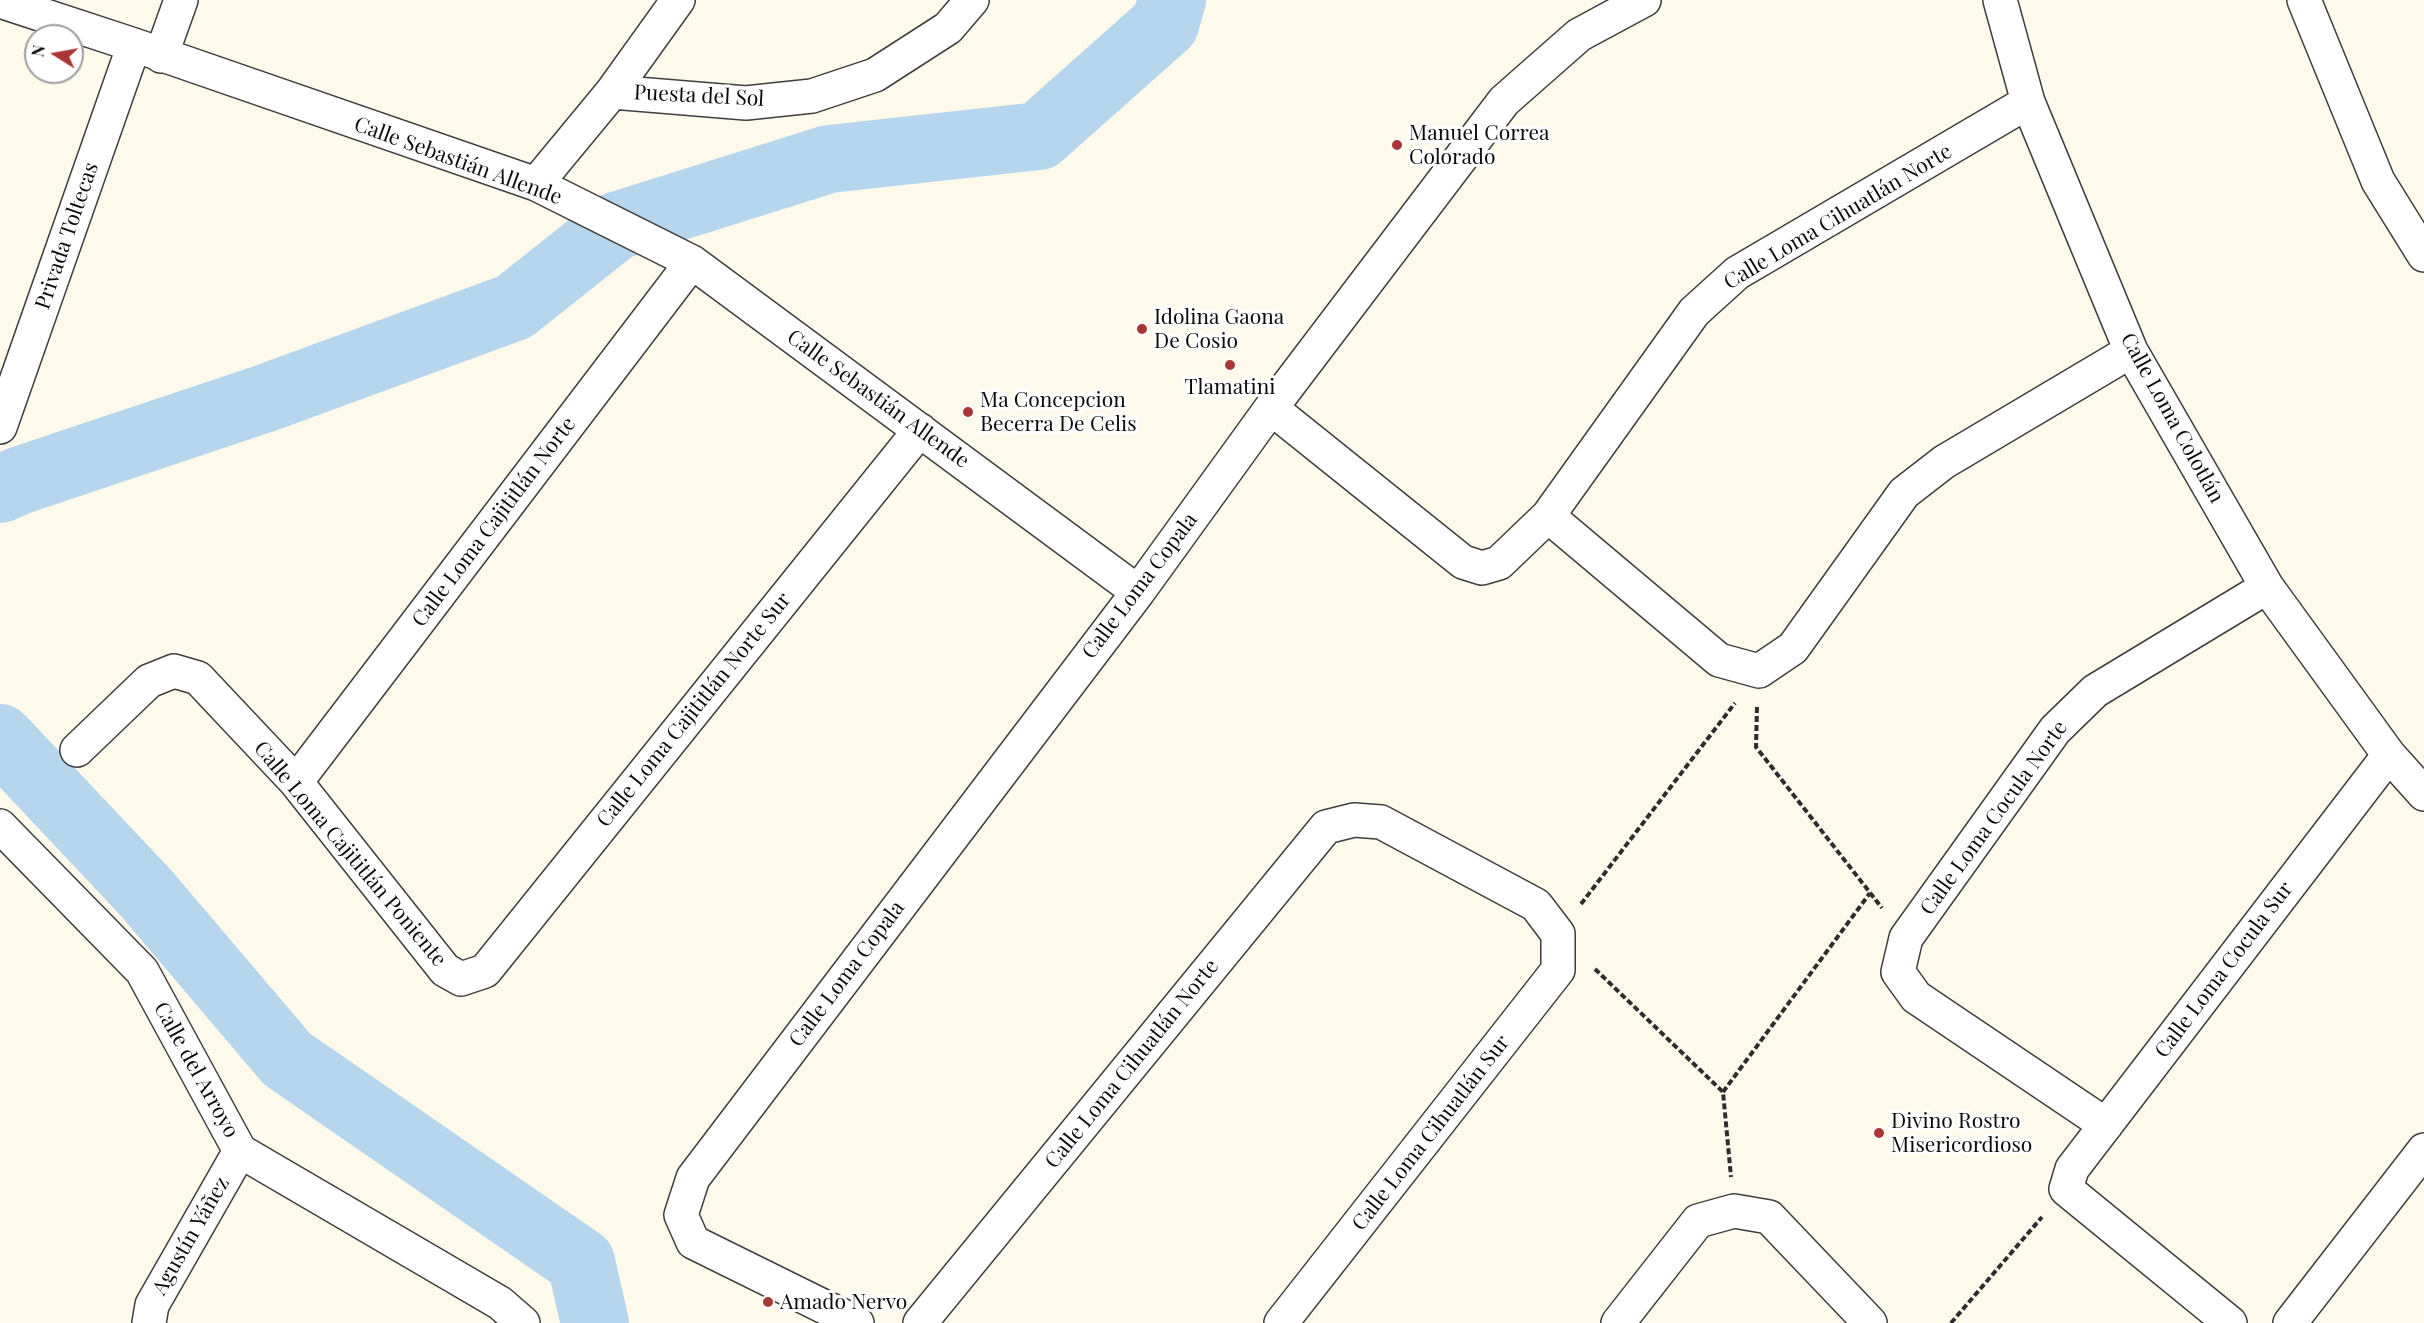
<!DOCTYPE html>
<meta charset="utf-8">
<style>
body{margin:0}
#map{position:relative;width:2424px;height:1323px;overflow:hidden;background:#fdfaec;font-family:"Playfair Display",serif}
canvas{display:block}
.north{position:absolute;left:24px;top:24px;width:60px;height:60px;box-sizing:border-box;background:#fff;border:2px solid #9d9d9d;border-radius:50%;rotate:281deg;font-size:16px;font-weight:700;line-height:24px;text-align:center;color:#0b0b0b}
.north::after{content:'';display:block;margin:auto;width:21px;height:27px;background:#aa3634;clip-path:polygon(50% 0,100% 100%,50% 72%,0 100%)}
</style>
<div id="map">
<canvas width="2424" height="1323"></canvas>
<div class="north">N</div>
</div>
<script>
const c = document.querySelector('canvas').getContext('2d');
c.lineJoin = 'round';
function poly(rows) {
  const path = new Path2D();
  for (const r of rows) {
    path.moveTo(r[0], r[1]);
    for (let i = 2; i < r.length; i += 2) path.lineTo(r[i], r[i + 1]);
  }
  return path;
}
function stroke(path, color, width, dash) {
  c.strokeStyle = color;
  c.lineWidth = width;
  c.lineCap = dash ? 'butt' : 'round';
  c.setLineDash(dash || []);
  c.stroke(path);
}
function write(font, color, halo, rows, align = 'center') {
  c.font = font + ' "Playfair Display",serif';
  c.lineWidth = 6;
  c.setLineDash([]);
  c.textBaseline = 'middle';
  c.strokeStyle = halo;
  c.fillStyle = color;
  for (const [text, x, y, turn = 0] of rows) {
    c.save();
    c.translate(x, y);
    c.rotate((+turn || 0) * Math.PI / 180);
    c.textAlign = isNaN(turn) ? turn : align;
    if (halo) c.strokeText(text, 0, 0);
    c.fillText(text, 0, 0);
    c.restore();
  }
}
const river = poly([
 [0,489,21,480,266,398,514,307,616,226,829,159,1039,136,1165,24,1172,0],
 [0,738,146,893,287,1059,581,1262,595,1323]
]);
const path = poly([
 [1757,707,1756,747,1882,908],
 [1581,904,1735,703],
 [1595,969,1723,1092,1731,1177],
 [1723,1092,1870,893],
 [1951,1323,2042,1217]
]);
const minor = poly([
 [2000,0,2028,102,2131,351,2267,587,2389,755,2424,794],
 [2304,0,2378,181,2424,255],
 [0,1,134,45,536,184,692,262,1138,592],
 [161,56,181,0],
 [612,92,746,103,812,96,875,75,948,28,972,0],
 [536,184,612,92,678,0],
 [1271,408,1463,562,1482,568,1499,563,1548,516,1694,312,1737,273,2028,102],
 [0,427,134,45],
 [1548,516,1719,660,1759,671,1793,648,1904,493,1944,462,2131,351],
 [77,750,149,681,174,671,198,678,296,782,445,970,461,979,485,971,920,430],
 [296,782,692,262],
 [0,826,142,971,240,1151,500,1303,523,1323],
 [2106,1125,1916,997,1898,972,1906,938,2055,730,2095,691,2267,587],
 [149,1323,152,1305,240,1151],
 [857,1323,693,1242,681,1215,693,1178,1138,592,1271,408,1504,101,1579,35,1644,0],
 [920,1323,1326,827,1354,820,1381,822,1536,905,1558,934,1558,970,1281,1323],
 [1618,1323,1698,1221,1734,1211,1769,1217,1870,1323],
 [2230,1323,2066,1189,2072,1169,2389,755],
 [2290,1323,2424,1150]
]);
const markers = [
 [1397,145,6,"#aa3634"],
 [1142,329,6,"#aa3634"],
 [1230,365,6,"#aa3634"],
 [968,412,6,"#aa3634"],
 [1879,1133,6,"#aa3634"],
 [768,1302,6,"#aa3634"]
];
const streetNames = [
 ["Puesta del Sol",699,96,3],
 ["Calle Sebastián Allende",458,161,20],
 ["Calle Loma Cihuatlán Norte",1838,217,-31],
 ["Privada Toltecas",67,236,-71],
 ["Calle Sebastián Allende",878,399,36],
 ["Calle Loma Colotlán",2172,418,61],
 ["Calle Loma Cajititlán Norte",494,522,-53],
 ["Calle Loma Copala",1140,586,-53],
 ["Calle Loma Cajititlán Norte Sur",694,710,-51],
 ["Calle Loma Cocula Norte",1994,818,-54],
 ["Calle Loma Cajititlán Poniente",350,854,50],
 ["Calle Loma Cocula Sur",2224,970,-53],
 ["Calle Loma Copala",847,974,-53],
 ["Calle Loma Cihuatlán Norte",1132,1064,-51],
 ["Calle del Arroyo",196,1070,61],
 ["Calle Loma Cihuatlán Sur",1431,1133,-52],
 ["Agustín Yáñez",191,1236,-60]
];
const poiNames = [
 ["Manuel Correa",1409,133],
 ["Colorado",1409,157],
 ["Idolina Gaona",1154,317],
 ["De Cosio",1154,341],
 ["Tlamatini",1230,387,"center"],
 ["Ma Concepcion",980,400],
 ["Becerra De Celis",980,424],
 ["Divino Rostro",1891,1121],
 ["Misericordioso",1891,1145],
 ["Amado Nervo",780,1302]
];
stroke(river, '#b6d6ee', 68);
stroke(minor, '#3e3e3e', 36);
stroke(path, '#2d2d2d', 4, [6, 3]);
stroke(minor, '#fff', 33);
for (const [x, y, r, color] of markers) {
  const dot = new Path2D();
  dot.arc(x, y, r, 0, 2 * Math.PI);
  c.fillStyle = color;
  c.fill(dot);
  stroke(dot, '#fff', 2);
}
write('21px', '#0b0b0b', '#fff', streetNames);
write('21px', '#0b0b0b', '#fff', poiNames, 'left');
</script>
